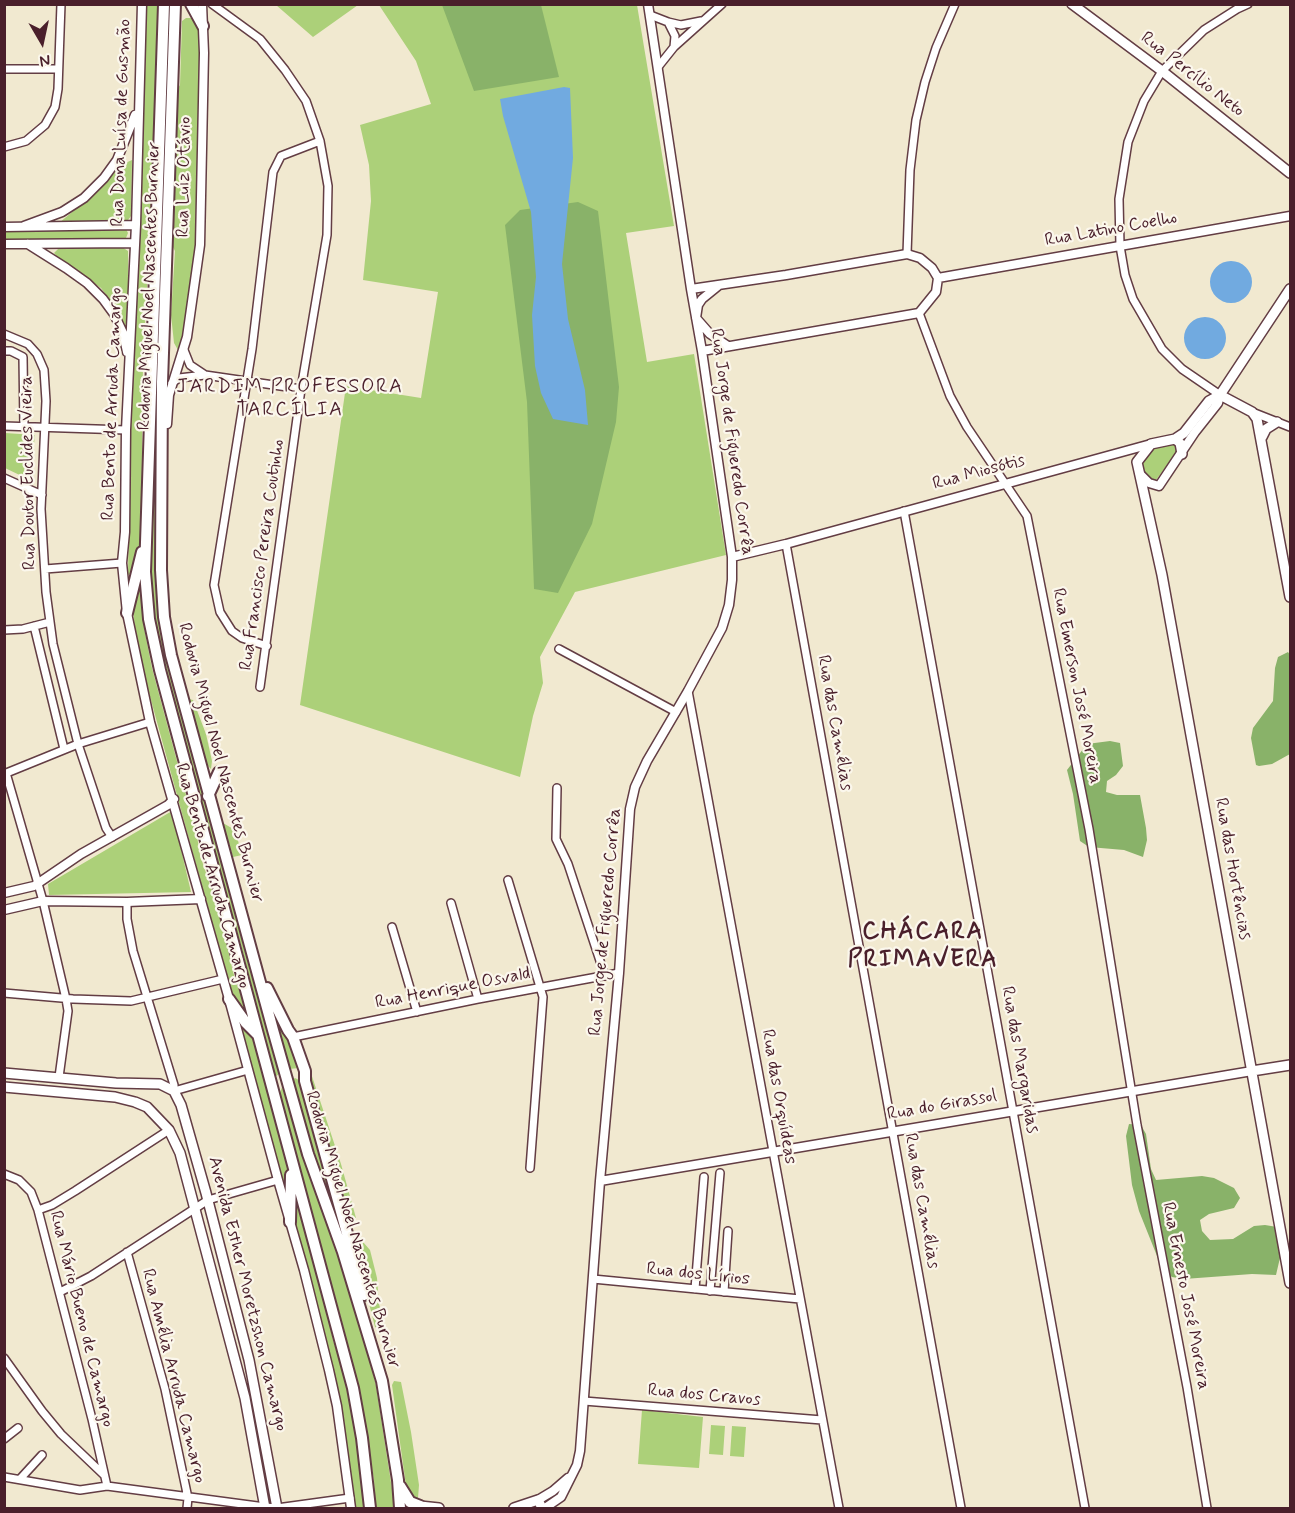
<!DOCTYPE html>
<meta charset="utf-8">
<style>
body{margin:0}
#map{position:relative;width:1295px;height:1513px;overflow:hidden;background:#f1e9d0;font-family:Mynerve,sans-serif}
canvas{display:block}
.frame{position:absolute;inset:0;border:6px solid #4a1f2b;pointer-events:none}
.north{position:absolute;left:12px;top:12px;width:60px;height:60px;-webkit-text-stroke:4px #fbf7ec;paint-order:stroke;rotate:171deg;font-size:16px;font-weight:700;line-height:24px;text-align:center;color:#4a1f2b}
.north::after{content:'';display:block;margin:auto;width:21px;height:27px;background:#4a1f2b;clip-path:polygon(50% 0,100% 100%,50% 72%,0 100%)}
</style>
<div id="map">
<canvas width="1295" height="1513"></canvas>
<div class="frame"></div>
<div class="north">N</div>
</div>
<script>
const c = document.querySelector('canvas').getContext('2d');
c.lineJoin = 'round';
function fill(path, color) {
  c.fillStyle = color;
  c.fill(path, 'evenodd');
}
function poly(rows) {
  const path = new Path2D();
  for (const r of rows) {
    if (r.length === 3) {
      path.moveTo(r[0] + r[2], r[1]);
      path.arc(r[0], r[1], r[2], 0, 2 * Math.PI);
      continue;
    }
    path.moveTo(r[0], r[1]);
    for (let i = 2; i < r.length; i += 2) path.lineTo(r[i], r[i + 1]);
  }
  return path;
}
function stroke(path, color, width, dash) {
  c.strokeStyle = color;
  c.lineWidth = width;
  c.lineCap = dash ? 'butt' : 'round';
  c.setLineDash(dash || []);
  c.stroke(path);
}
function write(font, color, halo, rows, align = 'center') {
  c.font = font + ' Mynerve,sans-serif';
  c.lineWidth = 4.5;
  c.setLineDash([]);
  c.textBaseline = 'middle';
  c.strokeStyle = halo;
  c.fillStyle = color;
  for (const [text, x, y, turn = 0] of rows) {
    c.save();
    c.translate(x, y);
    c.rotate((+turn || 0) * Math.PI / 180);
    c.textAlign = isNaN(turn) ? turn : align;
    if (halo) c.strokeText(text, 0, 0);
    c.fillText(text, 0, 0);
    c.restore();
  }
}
const green = poly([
 [172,4,156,523,156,591,162,630,181,713,205,801,236,901,280,1073,275,1077,241,945,210,840,162,658,152,597,150,564,152,463,169,5],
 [146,5,160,5,155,138,143,361,141,542,132,573,128,575,131,383,140,145,145,76],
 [276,5,358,5,313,37],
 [379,5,637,5,674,226,626,233,647,362,694,354,726,555,575,592,540,657,543,683,533,716,520,777,300,705,346,386,421,398,438,292,363,280,371,201,369,165,360,125,431,104,416,61],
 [186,18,193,18,199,28,201,62,196,241,182,346,178,350,174,343,171,315,175,251,172,245,176,92,180,85,182,21],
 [132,160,131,216,126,223,59,223,102,187,121,165],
 [126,229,128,233,126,238,5,241,4,230],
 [119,245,128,251,129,344,115,307,101,288,59,259,54,253,60,247],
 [5,433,35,435,30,480,5,468],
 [1170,444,1176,444,1179,449,1156,480,1150,480,1142,467,1142,457,1147,451,1159,446],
 [138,589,142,593,144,628,152,668,197,836,200,855,222,921,233,972,248,1016,245,1017,230,989,137,649,133,609],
 [189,699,193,700,206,734,212,761,211,769,206,764],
 [172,811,191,892,49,895,48,884],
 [223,823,235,830,242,855,233,857],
 [278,1024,280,1024,299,1068,289,1069],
 [243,1028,253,1036,265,1081,288,1168,288,1201,271,1149,241,1030],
 [301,1043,341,1164,356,1218,347,1215,309,1083],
 [295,1078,299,1080,303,1085,338,1211,334,1212,315,1159,292,1080],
 [282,1087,303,1156,320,1200,361,1321,376,1386,395,1508,375,1508,374,1480,364,1420,350,1352,283,1104,280,1093],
 [295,1192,317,1268,333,1340,345,1379,358,1446,364,1508,354,1508,348,1450,339,1394,303,1253,294,1223],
 [352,1237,363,1242,370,1250,377,1278,379,1304,386,1329,380,1330,375,1327],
 [394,1381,401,1382,411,1432,419,1485,418,1498,415,1500,407,1493,392,1385],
 [642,1410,703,1417,699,1468,638,1464],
 [711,1425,725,1426,723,1455,709,1454],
 [732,1426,746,1427,744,1457,730,1456]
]);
const forest = poly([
 [442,5,541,5,559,77,474,91],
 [578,202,598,211,619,387,616,422,592,524,558,593,534,589,527,402,505,225,520,210],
 [1288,652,1290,655,1290,754,1272,764,1259,766,1256,765,1251,738,1253,728,1273,701,1275,668,1278,657],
 [1110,741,1120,743,1123,766,1116,775,1107,781,1106,792,1117,795,1140,795,1146,828,1147,840,1143,857,1124,850,1089,847,1080,841,1073,794,1067,770,1087,744],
 [1129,1124,1141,1125,1146,1134,1151,1169,1156,1180,1202,1176,1214,1178,1234,1188,1240,1198,1234,1208,1209,1214,1200,1220,1202,1231,1210,1240,1233,1239,1254,1226,1265,1225,1277,1227,1282,1249,1276,1275,1252,1274,1184,1279,1172,1277,1163,1271,1139,1211,1132,1185,1126,1136]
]);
const water = poly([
 [564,87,570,88,573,158,562,264,568,319,585,390,588,425,553,419,541,393,535,366,532,315,536,277,531,212,503,116,500,99],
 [1231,282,21],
 [1205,338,21]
]);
const minor = poly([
 [212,4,260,39,285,70,306,101,320,141,328,186,327,235,301,389,260,687],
 [650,15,668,22,675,36,674,47,658,67],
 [668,22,681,25,701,21],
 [674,47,722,4],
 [4,69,58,69],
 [4,147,26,141,45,125,55,107,58,89,61,4],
 [907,254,910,170,916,120,925,82,936,48,955,4],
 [919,313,950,396,967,427,1027,516,1089,829,1137,1125,1187,1387,1207,1508],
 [4,334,28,344,37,354,44,370,46,401,41,509,46,592,53,644,78,744,106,828,112,837],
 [184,350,190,365,205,375],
 [4,351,11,351,23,357,24,427],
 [172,383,179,378,205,375,301,389],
 [1220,395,1182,369,1162,349,1133,299,1125,275,1120,246,1119,199,1128,142,1144,101,1162,71,1204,30,1237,9,1248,4],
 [1252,412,1290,427],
 [4,426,126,430],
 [4,478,42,495],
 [904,511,1085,1508],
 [786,544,961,1508],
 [45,569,122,563],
 [34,626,64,749],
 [4,630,23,629,50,622],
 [267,646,242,638,232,631,220,612,214,585,252,349,273,172,281,156,320,141],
 [559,649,676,712],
 [688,691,839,1508],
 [6,773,43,901,66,999,68,1011,59,1077],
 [4,774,78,744,150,722],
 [557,788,556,839,568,864,605,976],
 [508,880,543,997,530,1168],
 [127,902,127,919,133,951,174,1085,174,1091,248,1070],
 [451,903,478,999],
 [392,927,417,1012],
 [4,993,73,999,131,1001,223,979],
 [293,1037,478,999,619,973],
 [4,1174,19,1180,31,1192,38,1210,92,1419,107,1486],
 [38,1210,52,1205,75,1191,169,1130],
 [127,1252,165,1389,188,1498,187,1508],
 [593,1279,800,1299],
 [695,1289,704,1177],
 [710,1291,720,1173],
 [60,1292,91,1276,208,1200,278,1180],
 [724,1292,728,1231],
 [4,1358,42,1411,61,1434,104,1475],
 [584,1401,822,1420],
 [4,1439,18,1428],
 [4,1477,80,1490,107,1486,265,1507,277,1508,350,1498],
 [20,1479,42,1455]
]);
const tertiary = poly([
 [142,4,136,225,126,430,125,532,122,563,127,613,150,722,229,999,278,1180,304,1270,329,1370,337,1406,351,1508],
 [24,226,62,212,84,198,104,178,117,160,135,115],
 [4,227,136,225],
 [4,244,135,243],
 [28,244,66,268,87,283,103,299,114,314,123,333,127,352],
 [938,278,1290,216],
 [718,286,702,299,698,305,696,318,710,334,728,346],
 [691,289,786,275,907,254,920,258,932,268,938,278,936,292,919,313,702,351],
 [167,424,169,395,187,337,200,245,204,53,202,4],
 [1140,474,1149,483,1159,486,1195,432,1218,403,1220,395],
 [732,557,786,544,1151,444],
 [4,893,34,886,81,854,168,805,174,799],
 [4,910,43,901,127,902,201,899],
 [600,1181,1252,1071],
 [538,1500,553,1491,568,1478],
 [545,1508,561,1497,577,1465,580,1451,600,1181,619,973,630,809,635,787,647,761,688,691,722,628,729,605,732,580,732,557,702,351,691,289,648,4]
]);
const secondary = poly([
 [1072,4,1162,71,1290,173],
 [1290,289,1220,395,1209,401,1184,433,1175,439,1151,444,1137,462,1162,575,1290,1283],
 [1220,395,1252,412,1257,419,1290,597],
 [1262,437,1266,429,1277,422],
 [1175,439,1180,443,1182,454],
 [1252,1071,1290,1065],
 [4,1073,116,1083,160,1084,174,1091,181,1105,206,1193,249,1360,277,1508],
 [4,1087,115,1097,135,1102,147,1107,169,1130,180,1153,245,1398,265,1508],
 [420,1508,420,1506,439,1508],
 [514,1508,538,1500,542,1508]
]);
const trunk = poly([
 [164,4,145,572,149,619,160,670,353,1388,362,1438,370,1508],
 [175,4,162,382,161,570,164,617,171,655,273,1030,308,1154,343,1252,382,1381,398,1480,400,1508],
 [191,4,203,26],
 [127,613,142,552],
 [208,796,219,772],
 [267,988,288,1030,293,1037,305,1071,305,1081,364,1295],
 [229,999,246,1023,258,1035],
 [290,1222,291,1175],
 [400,1486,410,1502,420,1506]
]);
const streetNames = [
 ["Rua Percílio Neto",1192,75,38],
 ["Rua Dona Luísa de Gusmão",122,123,-88],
 ["Rua Luíz Otávio",185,177,-89],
 ["Rua Latino Coelho",1111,230,-10],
 ["Rodovia Miguel Noel Nascentes Burnier",150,286,-88],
 ["Rua Bento de Arruda Camargo",113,404,-88],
 ["Rua Jorge de Figueredo Corrêa",731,442,82],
 ["Rua Doutor Euclides Vieira",29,473,-91],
 ["Rua Miosótis",979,473,-15],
 ["Rua Francisco Pereira Coutinho",263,555,-82],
 ["Rua Emerson José Moreira",1076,686,79],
 ["Rua das Camélias",834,723,80],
 ["Rodovia Miguel Noel Nascentes Burnier",220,763,75],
 ["Rua das Hortências",1232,869,80],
 ["Rua Bento de Arruda Camargo",212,876,74],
 ["Rua Jorge de Figueredo Corrêa",606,922,-85],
 ["Rua Henrique Osvald",453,989,-11],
 ["Rua das Margaridas",1019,1060,80],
 ["Rua das Orquídeas",778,1097,80],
 ["Rua do Girassol",942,1106,-10],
 ["Rua das Camélias",921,1201,80],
 ["Rodovia Miguel Noel Nascentes Burnier",352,1230,73],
 ["Rua dos Lírios",698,1275,6],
 ["Avenida Esther Moretzshon Camargo",247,1294,76],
 ["Rua Ernesto José Moreira",1185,1296,79],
 ["Rua Mário Bueno de Camargo",81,1319,76],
 ["Rua Amélia Arruda Camargo",173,1376,76],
 ["Rua dos Cravos",704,1396,5]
];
const neighbourhoodNames = [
 ["JARDIM PROFESSORA",290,388],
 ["TARCÍLIA",290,411]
];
const districtNames = [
 ["CHÁCARA",923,933],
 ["PRIMAVERA",923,961]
];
fill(green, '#acd079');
fill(forest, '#89b269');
fill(water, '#71aae0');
stroke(minor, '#633d44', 10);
stroke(tertiary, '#633d44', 11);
stroke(secondary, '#633d44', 12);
stroke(trunk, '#633d44', 14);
stroke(minor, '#fff', 7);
stroke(tertiary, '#fff', 8);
stroke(secondary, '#fff', 9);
stroke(trunk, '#fff', 10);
write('18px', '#4a1f2b', '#fbf7ec', streetNames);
c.letterSpacing = '1.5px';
write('20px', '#4a1f2b', '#fbf7ec', neighbourhoodNames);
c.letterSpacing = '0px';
c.letterSpacing = '1.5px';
write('bold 24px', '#4a1f2b', '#fbf7ec', districtNames);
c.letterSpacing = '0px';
</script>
